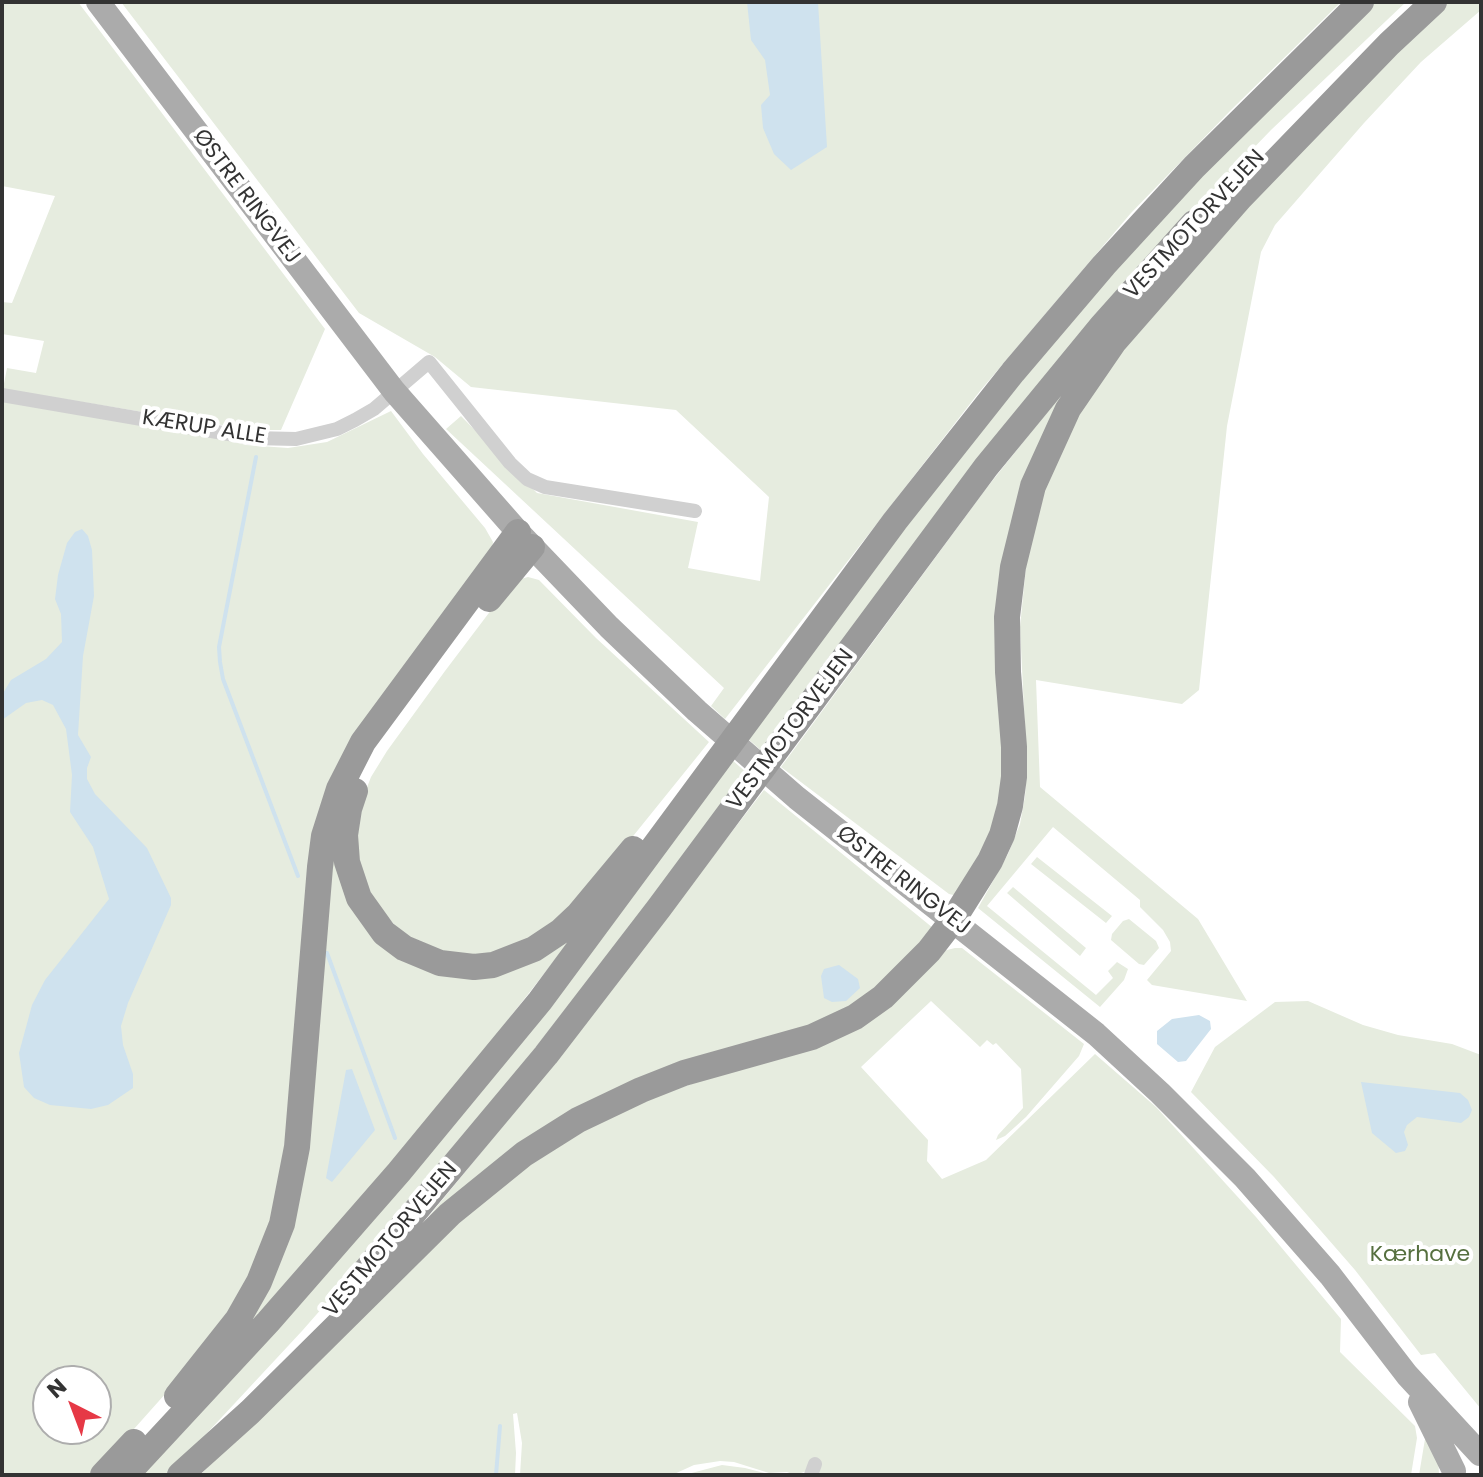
<!DOCTYPE html>
<meta charset="utf-8">
<style>
body{margin:0}
#map{position:relative;width:1483px;height:1477px;overflow:hidden;background:#fff;font-family:Poppins,sans-serif}
canvas{display:block}
.frame{position:absolute;inset:0;border:4px solid #333;pointer-events:none}
.north{position:absolute;left:32px;top:1365px;width:80px;height:80px;box-sizing:border-box;background:#fff;border:2px solid #adadad;border-radius:50%;rotate:318deg;font-size:22px;font-weight:700;line-height:32px;text-align:center;color:#333}
.north::after{content:'';display:block;margin:auto;width:28px;height:36px;background:#e63946;clip-path:polygon(50% 0,100% 100%,50% 72%,0 100%)}
</style>
<div id="map">
<canvas width="1483" height="1477"></canvas>
<div class="frame"></div>
<div class="north">N</div>
</div>
<script>
const c = document.querySelector('canvas').getContext('2d');
c.lineJoin = 'round';
function fill(path, color) {
  c.fillStyle = color;
  c.fill(path, 'evenodd');
}
function poly(rows) {
  const path = new Path2D();
  for (const r of rows) {
    path.moveTo(r[0], r[1]);
    for (let i = 2; i < r.length; i += 2) path.lineTo(r[i], r[i + 1]);
  }
  return path;
}
function stroke(path, color, width, dash) {
  c.strokeStyle = color;
  c.lineWidth = width;
  c.lineCap = dash ? 'butt' : 'round';
  c.setLineDash(dash || []);
  c.stroke(path);
}
function write(font, color, halo, rows, align = 'center') {
  c.font = font + ' Poppins,sans-serif';
  c.lineWidth = 8;
  c.setLineDash([]);
  c.textBaseline = 'middle';
  c.strokeStyle = halo;
  c.fillStyle = color;
  for (const [text, x, y, turn = 0] of rows) {
    c.save();
    c.translate(x, y);
    c.rotate((+turn || 0) * Math.PI / 180);
    c.textAlign = isNaN(turn) ? turn : align;
    if (halo) c.strokeText(text, 0, 0);
    c.fillText(text, 0, 0);
    c.restore();
  }
}
const green = poly([
 [2,2,78,2,325,329,281,430,252,430,3,389,7,368,36,373,44,341,2,334,2,302,12,303,55,196,2,186],
 [121,2,1341,2,1231,110,1131,213,980,391,725,719,711,706,724,688,446,429,461,416,537,493,698,522,688,568,760,581,769,497,676,410,471,387,435,357,359,313],
 [1372,2,1406,2,1271,130,1190,214,764,753,747,738,998,404,1172,200],
 [1447,2,1481,2,1481,10,1421,62,1364,123,1275,225,1261,252,1227,426,1199,690,1182,704,1036,680,1040,787,1198,919,1247,1001,1152,985,1147,980,1171,951,1170,942,1163,930,1140,907,1140,900,1053,827,987,906,1096,995,1113,978,1108,971,1117,962,1128,969,1124,980,1100,1007,978,908,1008,854,1020,824,1025,796,1027,771,1020,627,1029,536,1058,451,1090,395,1119,351,1185,274,1388,58],
 [1094,353,1028,482,998,832,958,896,949,894,781,767,985,490],
 [2,398,198,432,246,445,288,448,327,442,391,411,423,454,485,528,493,542,491,554,349,748,272,1226,247,1287,207,1347,93,1475,2,1475],
 [48,1381,96,1381,96,1429,48,1429],
 [503,560,507,563,376,740,360,768,349,793,340,830,341,859,347,886,361,913,380,935,404,954,442,970,467,974,513,967,535,958,559,940,609,886,612,887,478,1058,336,1229,221,1357,219,1354,261,1289,279,1247,295,1193,306,1117,323,880,328,843,344,792,373,737],
 [528,577,539,580,596,638,709,742,613,861,561,919,514,950,461,959,406,938,369,896,356,853,361,803,371,777,387,751,445,671,507,589,517,580],
 [731,759,748,774,422,1194,302,1331,168,1475,138,1475],
 [764,790,933,928,892,980,834,1021,672,1072,403,1248,546,1073],
 [1037,857,1112,916,1106,923,1031,864],
 [1013,887,1086,948,1080,956,1007,893],
 [1129,919,1156,941,1159,948,1144,965,1139,964,1111,940,1112,934,1123,921],
 [955,948,962,948,1084,1044,1079,1056,1026,1117,1005,1136,996,1140,998,1135,1023,1108,1021,1069,996,1043,993,1045,987,1040,980,1047,931,1001,861,1067,928,1140,927,1161,942,1179,986,1160,1095,1054,1156,1107,1256,1217,1341,1319,1340,1352,1415,1426,1417,1438,1411,1475,817,1475,807,1471,795,1475,787,1472,769,1473,734,1462,720,1461,694,1465,672,1475,520,1475,522,1443,517,1413,513,1414,516,1453,515,1475,200,1475,424,1253,533,1158,622,1108,761,1060,943,951],
 [1308,1001,1363,1025,1398,1035,1452,1044,1481,1055,1481,1409,1435,1353,1421,1355,1355,1270,1274,1177,1191,1092,1215,1047,1275,1002],
 [1426,1433,1438,1453,1439,1475,1419,1475],
 [722,1465,745,1468,772,1475,684,1475]
]);
const water = poly([
 [747,2,818,2,827,147,791,170,774,154,763,128,761,105,770,95,765,60,751,40],
 [82,529,88,536,92,550,94,596,83,656,78,735,91,757,87,768,87,779,95,794,147,848,171,898,171,905,128,1003,121,1026,123,1045,133,1074,133,1088,108,1105,91,1109,50,1105,34,1098,24,1087,19,1053,32,1005,45,980,109,899,93,847,70,812,72,775,66,729,53,705,42,700,26,703,2,720,2,695,11,680,46,659,62,642,61,614,55,599,58,575,67,543,75,532],
 [839,965,858,979,860,988,846,1001,832,1002,824,998,821,976,824,969],
 [1199,1015,1210,1021,1211,1029,1186,1061,1178,1062,1157,1044,1157,1031,1172,1019],
 [352,1069,375,1130,332,1182,326,1178,346,1070],
 [1361,1082,1460,1093,1468,1100,1472,1110,1469,1117,1461,1123,1417,1117,1407,1125,1404,1132,1408,1145,1405,1151,1396,1153,1372,1133]
]);
const stream = poly([
 [256,457,219,647,220,662,223,679,298,876],
 [327,953,395,1138],
 [496,1475,500,1426]
]);
const minor = poly([
 [2,395,252,438,296,439,337,429,355,420,374,409,429,362,510,463,527,479,545,487,695,511],
 [811,1475,815,1464]
]);
const primary = poly([
 [98,2,394,391,518,532,609,627,697,711,797,798,1096,1034,1160,1093,1245,1178,1330,1275,1407,1375,1480,1454],
 [1420,1402,1454,1471]
]);
const motorway = poly([
 [489,599,532,547],
 [355,791,349,809,345,835,347,862,359,898,384,933,404,948,440,963,474,967,493,965,534,949,561,931,578,915,633,849],
 [347,1293,546,1055,659,908,986,467,1101,327,1194,223],
 [177,1396,238,1319,259,1282,282,1224,297,1147,320,867,324,836,339,789,363,742,518,532],
 [103,1475,134,1442],
 [126,1475,268,1322,399,1172,540,1001,895,521,1013,372,1104,265,1194,167,1361,2],
 [180,1475,250,1412,450,1214,524,1154,578,1120,641,1090,684,1073,812,1037,855,1017,883,997,929,951,953,920,990,861,1002,835,1010,806,1014,777,1014,747,1008,672,1007,617,1013,567,1033,486,1068,409,1114,342,1240,198,1389,44,1434,2]
]);
const streetNames = [
 ["ØSTRE RINGVEJ",246,197,53],
 ["VESTMOTORVEJEN",1195,225,-47],
 ["KÆRUP ALLE",204,428,9],
 ["VESTMOTORVEJEN",791,730,-53],
 ["ØSTRE RINGVEJ",903,881,38],
 ["VESTMOTORVEJEN",391,1240,-50]
];
const parkNames = [
 ["Kærhave",1420,1255]
];
fill(green, '#e6ecdf');
fill(water, '#cfe2ee');
stroke(stream, '#cfe2ee', 4);
stroke(minor, '#d0d0d0', 14);
stroke(primary, '#ababab', 24);
stroke(motorway, '#9a9a9a', 26);
write('22px', '#333', '#fff', streetNames);
write('22px', '#56703f', '#fff', parkNames);
</script>
